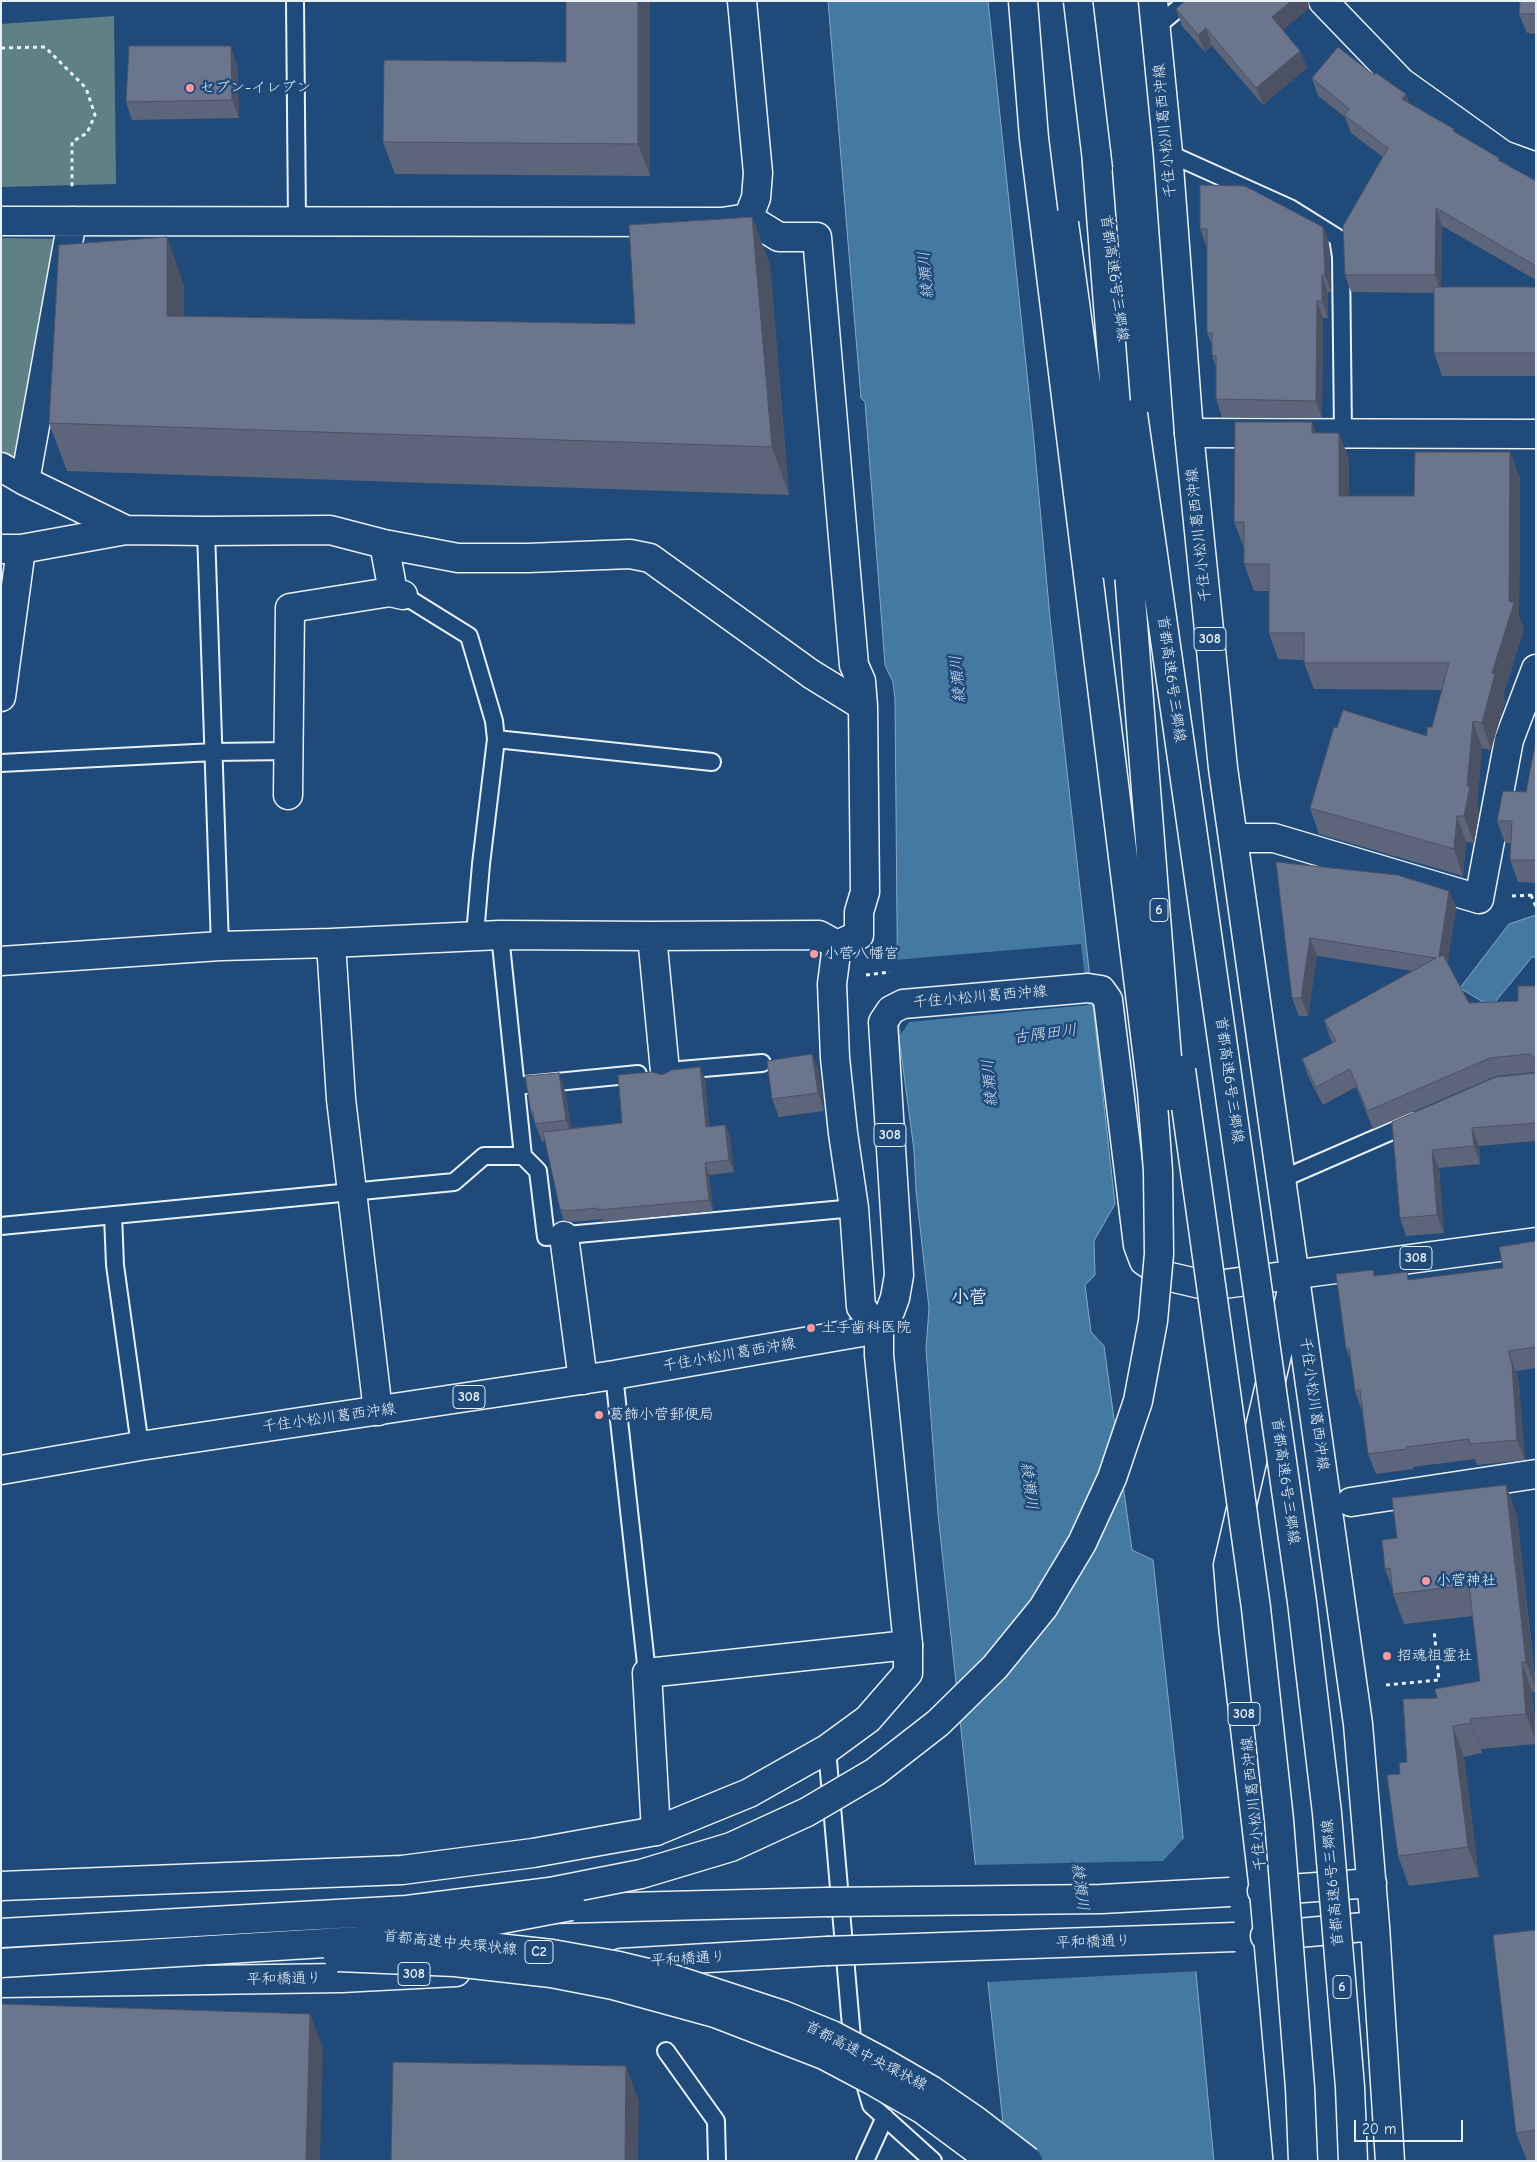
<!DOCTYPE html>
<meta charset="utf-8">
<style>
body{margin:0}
#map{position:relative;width:1537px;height:2162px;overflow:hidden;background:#1f4a7a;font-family:"Comic Neue",sans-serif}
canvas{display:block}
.frame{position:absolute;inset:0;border:2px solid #e8f1f8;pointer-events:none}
.scale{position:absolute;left:1354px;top:2120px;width:109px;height:22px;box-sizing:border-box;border:2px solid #e8f1f8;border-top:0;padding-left:6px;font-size:15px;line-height:18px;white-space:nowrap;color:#e8f1f8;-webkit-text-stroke:4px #1f4a7a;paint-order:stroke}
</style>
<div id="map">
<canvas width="1537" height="2162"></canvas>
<div class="frame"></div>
<div class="scale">20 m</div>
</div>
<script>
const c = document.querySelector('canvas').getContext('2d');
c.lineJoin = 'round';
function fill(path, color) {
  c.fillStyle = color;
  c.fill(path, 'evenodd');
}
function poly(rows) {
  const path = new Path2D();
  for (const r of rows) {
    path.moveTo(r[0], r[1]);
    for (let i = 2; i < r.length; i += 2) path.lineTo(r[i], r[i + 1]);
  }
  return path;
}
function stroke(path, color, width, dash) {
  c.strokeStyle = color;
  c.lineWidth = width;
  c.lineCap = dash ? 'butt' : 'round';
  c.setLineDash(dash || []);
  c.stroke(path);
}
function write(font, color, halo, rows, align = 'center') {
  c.font = font + ' "Comic Neue","Klee One",sans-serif';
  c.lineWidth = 5;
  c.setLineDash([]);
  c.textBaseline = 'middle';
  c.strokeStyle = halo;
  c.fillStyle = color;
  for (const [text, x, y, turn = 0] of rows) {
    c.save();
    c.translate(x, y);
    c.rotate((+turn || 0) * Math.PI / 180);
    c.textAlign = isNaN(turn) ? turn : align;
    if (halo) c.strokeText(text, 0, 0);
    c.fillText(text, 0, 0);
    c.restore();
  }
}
const green = poly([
 [114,16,116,184,1,187,1,24],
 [1,238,62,239,14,459,1,453]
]);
const water = poly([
 [828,1,988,1,1033,431,1050,618,1115,1204,1094,1241,1095,1275,1085,1285,1091,1332,1104,1346,1132,1550,1153,1560,1180,1805,1214,2161,1007,2161,938,1514,926,1349,929,1308,916,1191,914,1150,898,1030,895,699,893,682,885,665,865,402,861,398,828,1],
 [1536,915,1536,957,1532,957,1491,1007,1460,988,1509,924,1536,915]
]);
const pier = poly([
 [1081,944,1088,1005,909,1022,901,1034,895,984,895,960],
 [1186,1836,1199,1971,986,1982,973,1865,1163,1861]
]);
const path = poly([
 [1,48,45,47,86,88,95,115,87,133,72,142,72,189],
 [1531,895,1536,907],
 [1512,896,1536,895],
 [866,975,890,972],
 [1386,1685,1439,1680,1434,1630]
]);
const service = poly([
 [295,1,297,221],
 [1155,28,1187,1],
 [1168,153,1290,208,1338,238,1341,257,1343,433],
 [206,531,220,946],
 [403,595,469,636,494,721,496,739,481,864,475,935],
 [496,739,712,762],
 [1,763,214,752,288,751],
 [500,935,523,1156],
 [680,1070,762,1063],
 [516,1086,638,1074],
 [1282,1179,1413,1122],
 [113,1215,115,1265,140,1446],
 [1,1226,454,1182,484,1156,523,1156,538,1171,546,1237,854,1208],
 [614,1375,647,1673],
 [827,1749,852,2038,855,2051],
 [666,2051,716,2121,717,2161],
 [862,2074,871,2105,933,2161],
 [865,2161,885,2117]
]);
const minor = poly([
 [1323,1,1401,82,1503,155,1536,167],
 [1,221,722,222,748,218,756,198,758,173,742,1],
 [1189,433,1536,434],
 [1,467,25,481,126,530],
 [25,481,72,221],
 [384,544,391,581,390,592,403,595],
 [1,549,21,549,126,530,206,531,330,530,384,544,458,558,528,558,630,554,650,558,811,674,863,706],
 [1,697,21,549],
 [288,795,290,608,390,592],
 [1234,838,1274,838,1479,899,1509,740,1536,669],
 [652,936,665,1071],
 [331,943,341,1099,378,1411],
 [1,961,220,946,331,943,500,935,652,936,819,935,837,945],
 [564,1236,583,1380],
 [1351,1502,1536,1474],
 [656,1831,647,1673,908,1645,879,1355,879,1329,861,1307,854,1208,843,1133,835,1058,832,984,837,945,859,935,859,912,865,892,863,706,861,681,854,665,817,237,779,237,748,218]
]);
const primary = poly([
 [1153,1,1168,153,1189,433,1223,768,1358,1724,1375,1926,1390,2161],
 [1,1470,140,1446,614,1375,879,1329,889,1314,895,1298,899,1275,883,1022,891,1010,903,1004,1088,988,1101,990,1108,1000,1138,1245,1144,1261,1166,1276,1209,1286,1536,1242],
 [1,1886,402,1870,533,1853,656,1831,749,1793,827,1749,868,1719,908,1673,908,1645],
 [1262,1891,1372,1883],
 [548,1909,826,1902],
 [1265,1936,1375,1926],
 [621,1963,827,1951],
 [1,1983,341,1978,456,1972],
 [1288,2161,1264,1891,1233,1625,1228,1565,1292,1290]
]);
const primaryBridge = poly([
 [826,1902,1101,1899,1230,1892],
 [827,1951,1235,1937]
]);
const motorwayBridge = poly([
 [1078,1,1098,169],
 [1096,151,1170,1096],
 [1064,223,1111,566],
 [1133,414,1302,1602,1327,1813,1350,2087,1353,2161],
 [1181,1070,1256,1608,1279,1820,1300,2088,1303,2161],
 [1,1933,407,1910,550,1892,641,1874,731,1847,807,1812,875,1772,938,1723,995,1667,1043,1608,1082,1543,1112,1478,1138,1401,1153,1321,1159,1254,1158,1171,1152,1091,1034,138,1023,1],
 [435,1941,552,1954,619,1966,673,1979,783,2015,832,2035,881,2061,931,2090,976,2121,1028,2161],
 [338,1957,455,1962,551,1973,613,1985,715,2013,824,2055,875,2082,922,2109,992,2161],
 [1,1963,357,1941,449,1929,571,1906]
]);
const wall = poly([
 [650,1,650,176,395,174,383,142,566,62],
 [1185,1,1308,1,1309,8,1283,30,1300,51,1307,68,1263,105,1212,46,1205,52,1182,26,1176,9],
 [1536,1,1536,34,1527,33,1519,14],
 [237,64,239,118,132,120,126,102],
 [1374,75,1406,94,1409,103,1454,129,1455,133,1499,158,1500,161,1536,181,1536,280,1442,226,1441,287,1536,287,1536,376,1442,376,1434,353,1434,293,1351,292,1345,275,1383,157,1351,133,1345,117,1318,96,1312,78],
 [752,217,770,265,789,495,67,471,49,423,184,285,184,316,635,324],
 [1323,227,1329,244,1331,292,1328,292,1328,318,1323,318,1322,418,1222,417,1216,399,1216,368,1212,355,1212,345,1207,333,1207,246,1206,246,1200,229],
 [1312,422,1316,433,1339,433,1349,460,1349,496,1414,496,1510,452,1520,479,1519,616,1524,629,1503,696,1505,701,1491,750,1482,748,1477,806,1479,812,1474,843,1466,842,1463,876,1319,834,1310,808,1337,728,1427,736,1432,727,1442,690,1314,689,1304,663,1304,660,1278,659,1269,633,1269,591,1254,591,1244,564,1244,548,1234,522],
 [1536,740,1536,883,1518,882,1510,860,1511,843,1505,843,1497,821,1526,792],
 [1276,862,1449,891,1456,908,1447,963,1469,1003,1518,1001,1536,986,1536,1141,1479,1146,1480,1164,1439,1168,1444,1233,1406,1236,1400,1218,1392,1122,1535,1072,1496,1076,1373,1129,1356,1087,1323,1105,1308,1076,1302,1059,1333,1043,1330,1038,1324,1020,1413,971,1317,956,1308,1016,1299,1016,1292,998],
 [812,1054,819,1072,824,1111,779,1117,772,1099],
 [662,1075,705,1078,709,1127,725,1125,730,1136,734,1172,709,1175,713,1211,603,1222,602,1219,571,1222,564,1221,560,1209,545,1141,542,1142,531,1112,565,1091,571,1128,622,1123],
 [1536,1241,1536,1368,1516,1371,1519,1385,1525,1460,1477,1465,1475,1459,1413,1467,1413,1469,1376,1474,1368,1454,1362,1411,1355,1391,1351,1362,1346,1348,1373,1270,1375,1276,1410,1280,1503,1268],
 [1506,1485,1517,1516,1536,1684,1536,1692,1532,1692,1536,1731,1536,1744,1481,1749,1482,1753,1464,1757,1479,1877,1409,1886,1398,1856,1400,1774,1407,1762,1480,1681,1473,1616,1404,1624,1393,1594,1392,1587,1385,1569,1397,1538],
 [1536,1930,1536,2161,1527,2161,1516,2133]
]);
const shadedWall = poly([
 [638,1,650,1,650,176,638,144],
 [1291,1,1308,1,1309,8,1278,34,1272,17],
 [1206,28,1212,46,1205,52,1198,35],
 [231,46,237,64,239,118,232,100],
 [1300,51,1307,68,1263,105,1256,88],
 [1406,94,1412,112,1402,99],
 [1436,208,1442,226,1441,293,1435,275],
 [752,217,770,265,789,495,772,447],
 [1323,227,1329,244,1331,292,1325,275],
 [167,237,184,285,184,364,167,316],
 [1322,275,1328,292,1328,318,1322,301],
 [1317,301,1323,318,1322,418,1316,401],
 [1312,422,1322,449,1312,433],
 [1339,433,1349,460,1349,523,1339,496],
 [1510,452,1520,479,1519,616,1524,629,1503,696,1505,701,1491,750,1482,723,1492,673,1509,601],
 [1473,721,1482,748,1477,806,1479,812,1474,843,1464,816],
 [1457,816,1466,842,1463,876,1454,849],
 [1449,891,1456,908,1446,974,1439,957],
 [1310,938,1317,956,1308,1016,1301,998],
 [812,1054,819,1072,824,1111,818,1093],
 [700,1067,705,1078,710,1139,706,1127],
 [559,1073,565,1091,572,1138,566,1120],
 [725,1125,730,1136,734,1172,729,1160],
 [1472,1128,1479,1146,1480,1164,1474,1146],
 [1432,1150,1439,1168,1444,1233,1437,1215],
 [705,1163,709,1175,713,1211,709,1200],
 [1508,1351,1516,1371,1519,1385,1525,1460,1517,1440],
 [1506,1485,1517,1516,1536,1689,1526,1662],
 [1522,1662,1532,1692,1536,1731,1536,1741,1526,1714],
 [1470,1719,1481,1749,1482,1753,1471,1723],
 [1453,1726,1464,1757,1479,1877,1468,1847],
 [310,2014,323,2048,320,2161,306,2161],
 [626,2066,639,2101,638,2161,625,2161]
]);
const building = poly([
 [566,1,638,1,638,144,383,142,384,60,566,62,566,1],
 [1185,1,1291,1,1272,17,1300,51,1256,88,1206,28,1198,35,1176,9,1185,1],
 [1520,1,1536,1,1536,14,1519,14,1520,1],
 [129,46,231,46,232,100,126,102,129,46],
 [1338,47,1374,75,1376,73,1406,94,1402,99,1454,129,1453,131,1499,158,1498,160,1536,181,1536,266,1436,208,1435,275,1345,275,1343,226,1388,148,1344,115,1349,109,1312,78,1338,47],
 [1200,185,1245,186,1323,227,1325,275,1322,275,1322,301,1317,301,1316,401,1216,399,1216,356,1212,355,1212,333,1207,333,1207,229,1200,229,1200,185],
 [752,217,772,447,49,423,59,245,167,237,167,316,635,324,629,225,752,217],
 [1434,287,1536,287,1536,353,1434,353,1434,287],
 [1235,422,1312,422,1312,433,1339,433,1339,496,1414,496,1415,452,1510,452,1509,601,1514,603,1492,673,1495,674,1482,723,1473,721,1467,786,1470,786,1464,816,1457,816,1454,849,1310,808,1334,727,1337,728,1343,710,1427,736,1427,727,1432,727,1449,663,1304,663,1304,633,1269,633,1269,564,1244,564,1244,522,1234,522,1235,422],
 [1536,740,1536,860,1510,860,1512,821,1497,821,1503,791,1526,792,1536,740],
 [1276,862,1397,875,1449,891,1439,957,1443,955,1469,1003,1518,1001,1518,986,1536,986,1536,1058,1529,1054,1490,1058,1367,1111,1350,1069,1316,1087,1302,1059,1336,1041,1324,1020,1436,958,1310,938,1301,998,1292,998,1276,862],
 [812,1054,818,1093,772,1099,767,1061,812,1054],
 [700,1067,706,1127,725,1125,729,1160,705,1163,709,1200,598,1210,598,1208,567,1211,560,1209,543,1132,622,1123,618,1075,652,1072,662,1075,672,1070,700,1067],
 [1536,1071,1536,1123,1472,1128,1474,1146,1432,1150,1437,1215,1400,1218,1392,1122,1496,1077,1535,1073,1536,1071],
 [559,1073,566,1120,535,1124,533,1112,531,1112,525,1076,559,1073],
 [1536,1241,1536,1347,1508,1351,1512,1364,1517,1440,1470,1444,1469,1439,1406,1447,1406,1449,1368,1454,1360,1390,1355,1391,1349,1348,1346,1348,1336,1274,1373,1270,1374,1276,1407,1272,1408,1280,1503,1268,1499,1247,1536,1241],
 [1506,1485,1526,1662,1522,1662,1526,1714,1470,1719,1471,1723,1453,1726,1468,1847,1398,1856,1387,1775,1400,1774,1399,1763,1407,1762,1403,1699,1437,1698,1435,1689,1480,1681,1469,1585,1393,1594,1390,1568,1385,1569,1382,1540,1397,1538,1392,1498,1506,1485],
 [1536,1930,1536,2130,1516,2133,1493,1935,1536,1930],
 [1,2004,310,2014,306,2161,1,2161,1,2004],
 [393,2062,626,2066,625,2161,391,2161,393,2062]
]);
const markers = [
 [190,88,5,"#ff9aa2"],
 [814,954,5,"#ff9aa2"],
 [811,1328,5,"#ff9aa2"],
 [599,1415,5,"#ff9aa2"],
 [1426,1581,5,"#ff9aa2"],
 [1387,1656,5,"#ff9aa2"]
];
const shields = [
 [1210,639,32],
 [1159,910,18],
 [890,1135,32],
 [1416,1258,32],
 [469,1397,32],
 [1244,1714,32],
 [539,1952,28],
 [414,1974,32],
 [1342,1987,18]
];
const shieldNames = [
 ["308",1210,639],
 ["6",1159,910],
 ["308",890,1135],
 ["308",1416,1258],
 ["308",469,1397],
 ["308",1244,1714],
 ["C2",539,1952],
 ["308",414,1974],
 ["6",1342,1987]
];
const poiNames = [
 ["セブン-イレブン",200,88],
 ["小菅八幡宮",824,954],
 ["土手歯科医院",821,1328],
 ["葛飾小菅郵便局",609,1415],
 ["小菅神社",1436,1581],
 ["招魂祖霊社",1397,1656]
];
const streetNames = [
 ["千住小松川葛西沖線",1165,131,-95],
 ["首都高速6号三郷線",1114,278,82],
 ["千住小松川葛西沖線",1199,535,-96],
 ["首都高速6号三郷線",1171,679,82],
 ["千住小松川葛西沖線",980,997,-5],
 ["首都高速6号三郷線",1229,1080,82],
 ["千住小松川葛西沖線",729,1355,-10],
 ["千住小松川葛西沖線",1314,1404,82],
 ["千住小松川葛西沖線",329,1418,-8],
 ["首都高速6号三郷線",1285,1481,82],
 ["千住小松川葛西沖線",1254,1804,-96],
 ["首都高速6号三郷線",1333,1883,-95],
 ["平和橋通り",1093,1942,-2],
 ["首都高速中央環状線",450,1943,6],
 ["平和橋通り",688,1959,-3],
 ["平和橋通り",284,1979,-1],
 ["首都高速中央環状線",866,2056,27]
];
const waterNames = [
 ["綾瀬川",926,275,-95],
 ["綾瀬川",958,679,-95],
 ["古隅田川",1045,1034,-7],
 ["綾瀬川",990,1083,-95],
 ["綾瀬川",1029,1486,83],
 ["綾瀬川",1080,1887,83]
];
const quarterNames = [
 ["小菅",969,1298]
];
fill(green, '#5f8185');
fill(water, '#4479a1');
stroke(water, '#86a9c4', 1);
fill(pier, '#1f4a7a');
stroke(service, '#e8f1f8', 20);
stroke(minor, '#e8f1f8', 31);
stroke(primary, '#e8f1f8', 31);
stroke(path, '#e8f1f8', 3, [4, 4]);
stroke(service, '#1f4a7a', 16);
stroke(minor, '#1f4a7a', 28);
stroke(primary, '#1f4a7a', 28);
stroke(primaryBridge, '#e8f1f8', 31, []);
stroke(motorwayBridge, '#e8f1f8', 31, []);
stroke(primaryBridge, '#1f4a7a', 28);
stroke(motorwayBridge, '#1f4a7a', 28);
fill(wall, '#5d657a');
fill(shadedWall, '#4c5263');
fill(building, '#6c758e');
stroke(building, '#4c5263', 1);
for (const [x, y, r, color] of markers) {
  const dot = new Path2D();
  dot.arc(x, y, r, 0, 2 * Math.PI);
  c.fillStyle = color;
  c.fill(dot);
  stroke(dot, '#1f4a7a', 2);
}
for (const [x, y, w] of shields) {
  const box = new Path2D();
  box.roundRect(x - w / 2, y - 11.5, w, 23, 4);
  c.fillStyle = '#1f4a7a';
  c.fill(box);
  stroke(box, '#e8f1f8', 1);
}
write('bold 14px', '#e8f1f8', null, shieldNames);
write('15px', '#e8f1f8', '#1f4a7a', poiNames, 'left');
write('15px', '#e8f1f8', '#1f4a7a', streetNames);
write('italic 16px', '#cfdfeb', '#1f4a7a', waterNames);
write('bold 18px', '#e8f1f8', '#1f4a7a', quarterNames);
</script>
